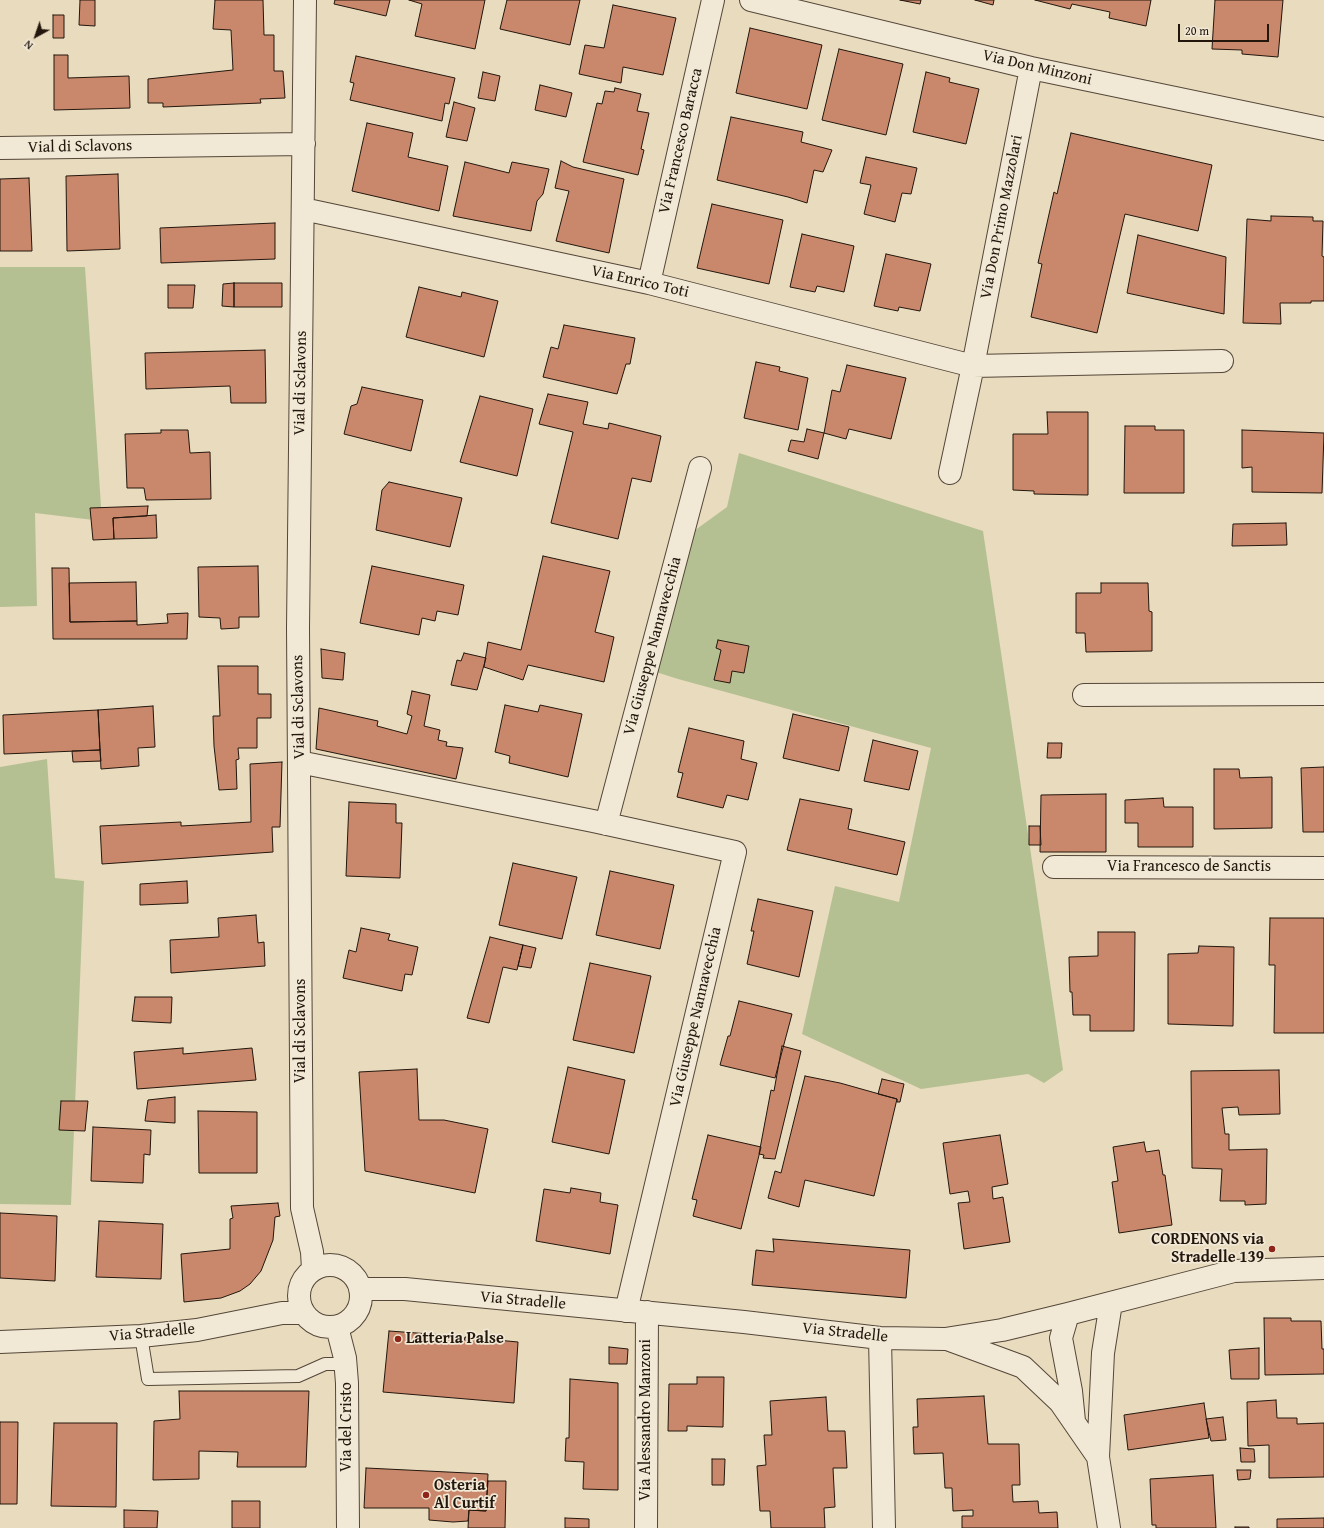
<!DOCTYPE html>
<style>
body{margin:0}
#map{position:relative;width:1324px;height:1528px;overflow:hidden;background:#e9dbbe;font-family:"Gentium Book Plus",serif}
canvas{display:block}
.north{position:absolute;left:16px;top:16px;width:40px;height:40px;-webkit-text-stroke:3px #f1e8d5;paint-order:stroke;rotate:220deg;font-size:11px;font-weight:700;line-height:16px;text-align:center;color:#23160d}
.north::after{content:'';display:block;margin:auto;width:14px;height:18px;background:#23160d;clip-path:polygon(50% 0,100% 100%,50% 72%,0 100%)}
.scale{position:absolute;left:1178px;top:24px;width:91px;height:18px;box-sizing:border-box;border:2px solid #23160d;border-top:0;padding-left:5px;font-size:12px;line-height:14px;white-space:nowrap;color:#23160d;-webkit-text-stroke:3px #f1e8d5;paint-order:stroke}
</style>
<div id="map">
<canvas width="1324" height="1528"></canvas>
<div class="north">N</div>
<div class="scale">20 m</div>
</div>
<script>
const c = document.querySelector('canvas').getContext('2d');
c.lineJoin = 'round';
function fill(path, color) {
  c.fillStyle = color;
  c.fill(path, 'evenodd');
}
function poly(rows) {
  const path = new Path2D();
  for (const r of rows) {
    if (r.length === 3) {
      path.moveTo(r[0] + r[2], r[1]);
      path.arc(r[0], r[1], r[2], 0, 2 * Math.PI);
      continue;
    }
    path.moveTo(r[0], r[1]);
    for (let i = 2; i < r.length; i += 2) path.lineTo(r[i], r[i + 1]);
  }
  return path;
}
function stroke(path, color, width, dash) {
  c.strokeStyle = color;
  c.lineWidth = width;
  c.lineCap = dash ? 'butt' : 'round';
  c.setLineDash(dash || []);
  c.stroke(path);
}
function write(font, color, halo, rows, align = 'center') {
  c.font = font + ' "Gentium Book Plus",serif';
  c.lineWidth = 3.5;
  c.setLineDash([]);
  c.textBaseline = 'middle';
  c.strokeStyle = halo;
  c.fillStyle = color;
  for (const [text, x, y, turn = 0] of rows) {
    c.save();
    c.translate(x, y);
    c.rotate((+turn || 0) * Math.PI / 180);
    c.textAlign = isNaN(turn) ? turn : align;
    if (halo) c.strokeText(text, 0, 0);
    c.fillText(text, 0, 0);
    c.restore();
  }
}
const green = poly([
 [0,267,85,267,102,521,35,513,37,606,0,607],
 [739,453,983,531,1063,1070,1044,1083,1028,1074,921,1089,802,1034,835,886,899,902,931,748,678,679,656,672,687,536,727,507],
 [47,759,55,878,84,881,71,1205,0,1204,0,767]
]);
const building = poly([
 [80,0,95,0,95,26,79,25,80,0],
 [215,0,263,0,264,35,274,35,274,71,283,71,285,98,260,99,261,103,163,107,163,103,148,103,148,79,233,70,231,30,213,29,215,0],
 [335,0,390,0,386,16,334,4,335,0],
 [409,0,485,0,475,49,415,36,422,4,409,0],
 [507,0,580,0,570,45,500,29,507,0],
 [900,0,921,0,920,4,900,0],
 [975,0,994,0,993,5,975,0],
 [1035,0,1151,0,1146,26,1109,18,1110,12,1072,4,1070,9,1035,0],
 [1215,0,1283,0,1278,57,1242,54,1242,50,1212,49,1215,0],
 [613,5,676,18,663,75,623,67,621,83,579,74,585,45,604,48,613,5],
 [53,15,64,15,64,38,53,38,53,15],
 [750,28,822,45,807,109,736,93,750,28],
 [839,49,903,64,886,135,822,120,839,49],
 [54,55,68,55,68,78,129,76,130,108,54,110,54,55],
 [356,56,455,78,449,104,445,103,442,121,350,100,354,83,350,82,356,56],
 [483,72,500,76,495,101,478,98,483,72],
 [926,72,950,78,949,82,979,89,966,144,913,132,926,72],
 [540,85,572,93,566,117,535,110,540,85],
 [615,88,641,94,637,111,649,113,641,149,644,150,638,175,583,162,597,103,602,104,605,91,614,92,615,88],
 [454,102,475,108,467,141,446,137,454,102],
 [731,117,803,132,801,142,832,150,823,172,814,170,807,203,788,197,717,180,731,117],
 [367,123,413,133,408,157,448,166,439,211,352,191,367,123],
 [1071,133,1212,165,1198,231,1125,214,1097,333,1031,317,1042,264,1038,263,1054,192,1057,194,1071,133],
 [866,157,917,168,911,194,902,193,895,222,864,214,871,185,860,183,866,157],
 [561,161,573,167,624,179,609,253,556,241,569,191,555,188,561,161],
 [465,162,509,173,512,162,549,169,543,194,537,201,531,231,453,216,465,162],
 [118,174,120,249,67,251,66,176,118,174],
 [29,178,32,251,0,251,0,179,29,178],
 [712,204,783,220,769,284,697,268,712,204],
 [1271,216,1313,217,1313,221,1323,221,1322,256,1324,257,1324,301,1311,301,1311,303,1280,303,1281,324,1243,323,1247,219,1271,221,1271,216],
 [275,223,275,259,161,263,160,228,275,223],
 [802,234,854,246,844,292,817,286,815,292,790,287,802,234],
 [1138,235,1226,257,1224,314,1127,293,1138,235],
 [886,254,931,264,920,311,899,307,898,311,874,306,886,254],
 [234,283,282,283,282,307,234,307,234,283],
 [234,283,234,307,222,306,223,284,234,283],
 [168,285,195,285,193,308,168,308,168,285],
 [419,287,461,297,462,292,498,301,484,357,406,337,419,287],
 [564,325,635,338,630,364,626,364,617,394,543,377,551,347,558,349,564,325],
 [265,350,266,403,231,403,230,386,146,389,145,353,265,350],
 [756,362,780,367,779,371,808,378,798,430,744,418,756,362],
 [847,365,906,378,891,439,849,429,846,439,824,433,832,390,840,392,847,365],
 [362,387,423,400,411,451,344,434,351,406,357,404,362,387],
 [548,394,588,402,583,424,608,429,609,423,661,436,651,482,632,478,618,539,551,523,573,432,539,424,548,394],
 [480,396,533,409,517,476,460,462,480,396],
 [1047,412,1088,412,1088,495,1034,494,1034,491,1013,490,1013,434,1048,434,1047,412],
 [1125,426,1155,426,1155,430,1184,430,1184,493,1124,493,1125,426],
 [807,429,824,433,818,459,788,451,791,440,804,442,807,429],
 [161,430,188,430,190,453,210,452,211,499,146,500,144,488,127,488,125,434,161,433,161,430],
 [1242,430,1324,433,1322,493,1252,492,1252,467,1242,468,1242,430],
 [389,482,462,498,450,547,376,530,382,490,389,482],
 [148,506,147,516,113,518,114,539,93,540,90,508,148,506],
 [156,515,157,538,114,539,113,518,156,515],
 [1286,523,1287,545,1232,546,1233,524,1286,523],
 [543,556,610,571,595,632,614,637,604,682,528,665,523,680,484,667,488,642,521,650,543,556],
 [258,566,259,617,239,617,239,628,221,629,220,618,199,617,198,567,258,566],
 [372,566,464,585,458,615,437,611,435,621,422,618,419,635,360,623,372,566],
 [52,568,69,568,70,622,137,621,137,625,168,623,167,614,188,613,187,639,53,639,52,568],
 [136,582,137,621,70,622,69,583,136,582],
 [1101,583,1148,583,1149,611,1152,612,1152,651,1086,652,1085,633,1076,633,1076,593,1101,593,1101,583],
 [718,640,749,646,744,673,732,671,730,683,714,680,721,650,716,648,718,640],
 [321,649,345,653,343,680,322,678,321,649],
 [464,653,486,658,477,690,451,685,457,660,461,661,464,653],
 [218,666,258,666,258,694,271,694,271,718,257,718,257,748,238,748,239,759,236,760,237,789,219,790,214,746,213,716,220,716,218,666],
 [412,691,430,695,424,726,440,730,438,740,447,742,446,746,463,748,456,779,316,749,319,708,378,721,377,726,407,734,412,716,407,714,412,691],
 [505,705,538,712,540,705,582,714,568,777,509,763,510,756,495,752,505,705],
 [153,706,155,747,138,748,139,766,101,769,98,710,153,706],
 [98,710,100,750,4,754,3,715,98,710],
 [793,714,849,727,839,771,783,758,793,714],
 [689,728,744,741,741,759,757,763,748,800,727,795,723,808,677,797,683,773,678,772,689,728],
 [873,740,918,751,909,790,864,781,873,740],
 [1048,743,1062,743,1061,758,1047,758,1048,743],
 [100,750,101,761,73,762,72,751,100,750],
 [282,762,280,827,272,827,273,852,102,864,100,826,181,822,181,826,251,822,250,764,282,762],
 [1324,767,1324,832,1303,832,1301,768,1324,767],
 [1214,769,1239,769,1240,778,1272,777,1272,828,1214,829,1214,769],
 [1106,794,1106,852,1040,852,1041,795,1106,794],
 [1163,798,1164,807,1193,807,1193,847,1138,847,1138,823,1125,823,1125,800,1163,798],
 [800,799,852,809,848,829,905,842,897,875,787,850,800,799],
 [349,802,396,804,396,823,402,823,400,878,346,876,349,802],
 [1029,826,1040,826,1041,845,1029,845,1029,826],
 [513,863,577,877,562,939,499,925,513,863],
 [610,871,674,885,660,949,596,935,610,871],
 [187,881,188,903,140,905,140,884,187,881],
 [758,899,813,911,799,977,747,964,754,931,751,931,758,899],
 [256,915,258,943,264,942,265,966,171,973,170,940,219,937,218,918,256,915],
 [1270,918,1324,918,1324,1033,1274,1033,1275,965,1269,965,1270,918],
 [361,928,390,934,388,940,418,947,412,975,405,974,402,991,343,978,349,950,356,952,361,928],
 [1098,932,1135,932,1134,1031,1090,1031,1090,1015,1073,1015,1072,992,1070,992,1069,957,1098,956,1098,932],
 [490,937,523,945,517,970,503,967,489,1023,467,1018,490,937],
 [523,945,536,948,531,968,518,966,523,945],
 [1199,946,1234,947,1233,1026,1168,1024,1168,954,1198,953,1199,946],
 [590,963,651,976,634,1053,573,1040,590,963],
 [135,997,172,997,171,1023,132,1021,135,997],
 [739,1001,792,1014,775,1078,720,1065,728,1036,730,1036,739,1001],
 [782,1046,801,1051,775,1159,763,1158,764,1155,759,1154,771,1090,774,1091,782,1046],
 [183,1048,183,1054,252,1048,256,1080,137,1089,134,1052,183,1048],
 [568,1067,625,1080,609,1154,552,1142,568,1067],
 [417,1069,419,1120,444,1120,488,1129,475,1193,365,1171,359,1072,417,1069],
 [1279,1070,1280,1114,1239,1115,1238,1107,1222,1108,1225,1134,1229,1134,1229,1150,1267,1149,1266,1204,1245,1205,1245,1201,1220,1201,1222,1169,1192,1168,1191,1071,1279,1070],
 [805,1076,840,1083,897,1099,874,1196,805,1180,799,1207,768,1198,775,1171,781,1173,805,1076],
 [882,1079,904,1084,900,1102,897,1102,897,1099,878,1094,882,1079],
 [175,1097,175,1123,145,1121,148,1100,175,1097],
 [61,1101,88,1101,85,1131,59,1130,61,1101],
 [198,1111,257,1112,257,1173,199,1173,198,1111],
 [93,1127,151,1130,150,1155,144,1154,143,1183,91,1181,93,1127],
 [708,1135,761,1147,741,1229,693,1216,697,1200,692,1199,708,1135],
 [1000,1135,1008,1184,992,1187,993,1199,1003,1197,1010,1242,964,1249,958,1203,970,1202,968,1191,950,1194,943,1143,1000,1135],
 [1144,1142,1146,1152,1159,1150,1163,1175,1165,1175,1172,1225,1119,1233,1112,1182,1118,1181,1113,1147,1144,1142],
 [571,1188,601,1193,600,1202,618,1205,610,1254,536,1241,544,1189,570,1193,571,1188],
 [278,1203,280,1216,275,1217,273,1240,261,1271,250,1284,240,1291,221,1298,184,1302,181,1254,230,1249,230,1219,233,1218,231,1206,278,1203],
 [0,1213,57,1216,55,1281,0,1278,0,1213],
 [99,1221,163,1224,161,1279,96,1277,99,1221],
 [773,1239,910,1250,906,1298,752,1285,756,1250,774,1252,773,1239],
 [1264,1318,1291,1318,1291,1321,1321,1321,1322,1349,1324,1349,1324,1374,1265,1375,1264,1318],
 [389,1331,444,1335,443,1339,464,1341,465,1337,518,1342,514,1403,383,1392,389,1331],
 [609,1347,628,1349,627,1364,609,1364,609,1347],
 [1259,1348,1259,1379,1231,1379,1229,1350,1259,1348],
 [697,1377,724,1377,723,1427,687,1426,687,1431,668,1431,669,1384,697,1384,697,1377],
 [570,1379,618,1383,618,1490,583,1489,584,1462,565,1461,566,1438,569,1438,570,1379],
 [179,1391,309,1391,306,1467,237,1467,238,1452,199,1451,199,1479,153,1480,154,1421,180,1419,179,1391],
 [984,1396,988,1444,1019,1444,1020,1485,1012,1485,1013,1502,1038,1501,1039,1513,1057,1512,1058,1528,962,1528,962,1516,973,1516,973,1510,953,1511,952,1488,945,1488,943,1453,914,1454,913,1427,918,1427,917,1399,984,1396],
 [826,1397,828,1431,845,1431,847,1468,833,1468,835,1507,824,1508,825,1528,771,1528,770,1511,760,1511,757,1466,766,1465,764,1435,772,1435,770,1401,826,1397],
 [1276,1400,1277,1418,1297,1418,1297,1424,1324,1423,1324,1477,1269,1478,1269,1445,1248,1446,1247,1402,1276,1400],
 [1204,1403,1209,1438,1128,1450,1124,1415,1204,1403],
 [1223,1417,1226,1440,1211,1441,1206,1419,1223,1417],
 [0,1422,18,1422,17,1504,0,1504,0,1422],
 [54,1423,117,1423,116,1507,51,1506,54,1423],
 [1240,1448,1254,1449,1255,1462,1241,1462,1240,1448],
 [712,1459,725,1459,724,1485,712,1485,712,1459],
 [366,1468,488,1474,486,1511,469,1510,468,1521,453,1522,429,1520,429,1508,364,1508,366,1468],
 [1237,1470,1251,1470,1250,1479,1238,1480,1237,1470],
 [1213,1475,1216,1528,1156,1528,1156,1525,1152,1525,1150,1479,1213,1475],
 [488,1481,506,1481,505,1528,468,1528,469,1510,486,1511,488,1481],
 [232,1501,260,1501,260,1528,232,1528,232,1501],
 [124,1510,158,1511,157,1528,124,1528,124,1510],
 [565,1518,589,1519,589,1528,565,1528,565,1518],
 [1324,1518,1324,1528,1277,1528,1277,1519,1324,1518],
 [1235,1527,1249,1527,1249,1528,1235,1528,1235,1527]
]);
const lane = poly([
 [141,1336,148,1379,298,1376,325,1364,346,1364]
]);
const street = poly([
 [305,0,298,628,302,1208,312,1252,313,1269],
 [751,0,1031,68,1324,129],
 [0,148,304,144],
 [303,209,649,283,973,366,1222,361],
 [649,283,713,0],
 [950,473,973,366,1031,68],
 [1084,695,1324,694],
 [299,762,593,821,735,852,626,1311],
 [606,824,700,468],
 [1054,867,1324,868],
 [330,1296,31],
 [360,1289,405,1289,744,1322,880,1338,945,1339,1002,1330,1068,1314,1234,1271,1324,1268],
 [1068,1314,1061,1338,1071,1391,1074,1421],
 [337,1327,345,1358,347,1383,348,1528],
 [880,1338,884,1528],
 [947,1339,1023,1367,1060,1402,1098,1457],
 [0,1342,141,1336,197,1330,282,1313,303,1313],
 [646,1528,647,1312],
 [1109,1528,1098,1457,1103,1353,1111,1303]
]);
const markers = [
 [1272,1249,4,"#8f2418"],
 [398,1339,4,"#8f2418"],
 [426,1495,4,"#8f2418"]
];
const streetNames = [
 ["Via Don Minzoni",1037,68,13],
 ["Via Francesco Baracca",681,141,-77],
 ["Vial di Sclavons",80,147,-1],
 ["Via Don Primo Mazzolari",1002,217,-79],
 ["Via Enrico Toti",640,282,13],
 ["Vial di Sclavons",301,383,-89],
 ["Via Giuseppe Nannavecchia",653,646,-75],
 ["Vial di Sclavons",299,707,-91],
 ["Via Francesco de Sanctis",1189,867],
 ["Via Giuseppe Nannavecchia",696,1017,-77],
 ["Vial di Sclavons",301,1031,-90],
 ["Via Stradelle",523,1301,5],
 ["Via Stradelle",152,1333,-5],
 ["Via Stradelle",845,1333,6],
 ["Via Alessandro Manzoni",646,1420,-90],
 ["Via del Cristo",347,1427,-90]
];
const poiNames = [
 ["CORDENONS via",1264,1240,"right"],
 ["Stradelle 139",1264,1258,"right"],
 ["Latteria Palse",406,1339],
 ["Osteria",434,1486],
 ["Al Curtif",434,1504]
];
fill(green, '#b5c092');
fill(building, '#c9886b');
stroke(building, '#23160d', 1);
stroke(lane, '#544739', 14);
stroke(street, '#544739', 24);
stroke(lane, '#f1e8d5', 12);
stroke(street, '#f1e8d5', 22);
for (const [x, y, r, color] of markers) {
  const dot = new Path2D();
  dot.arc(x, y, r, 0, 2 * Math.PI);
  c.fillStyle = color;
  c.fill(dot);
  stroke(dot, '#f1e8d5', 1.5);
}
write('16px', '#23160d', '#f1e8d5', streetNames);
write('bold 16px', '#23160d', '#f1e8d5', poiNames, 'left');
</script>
